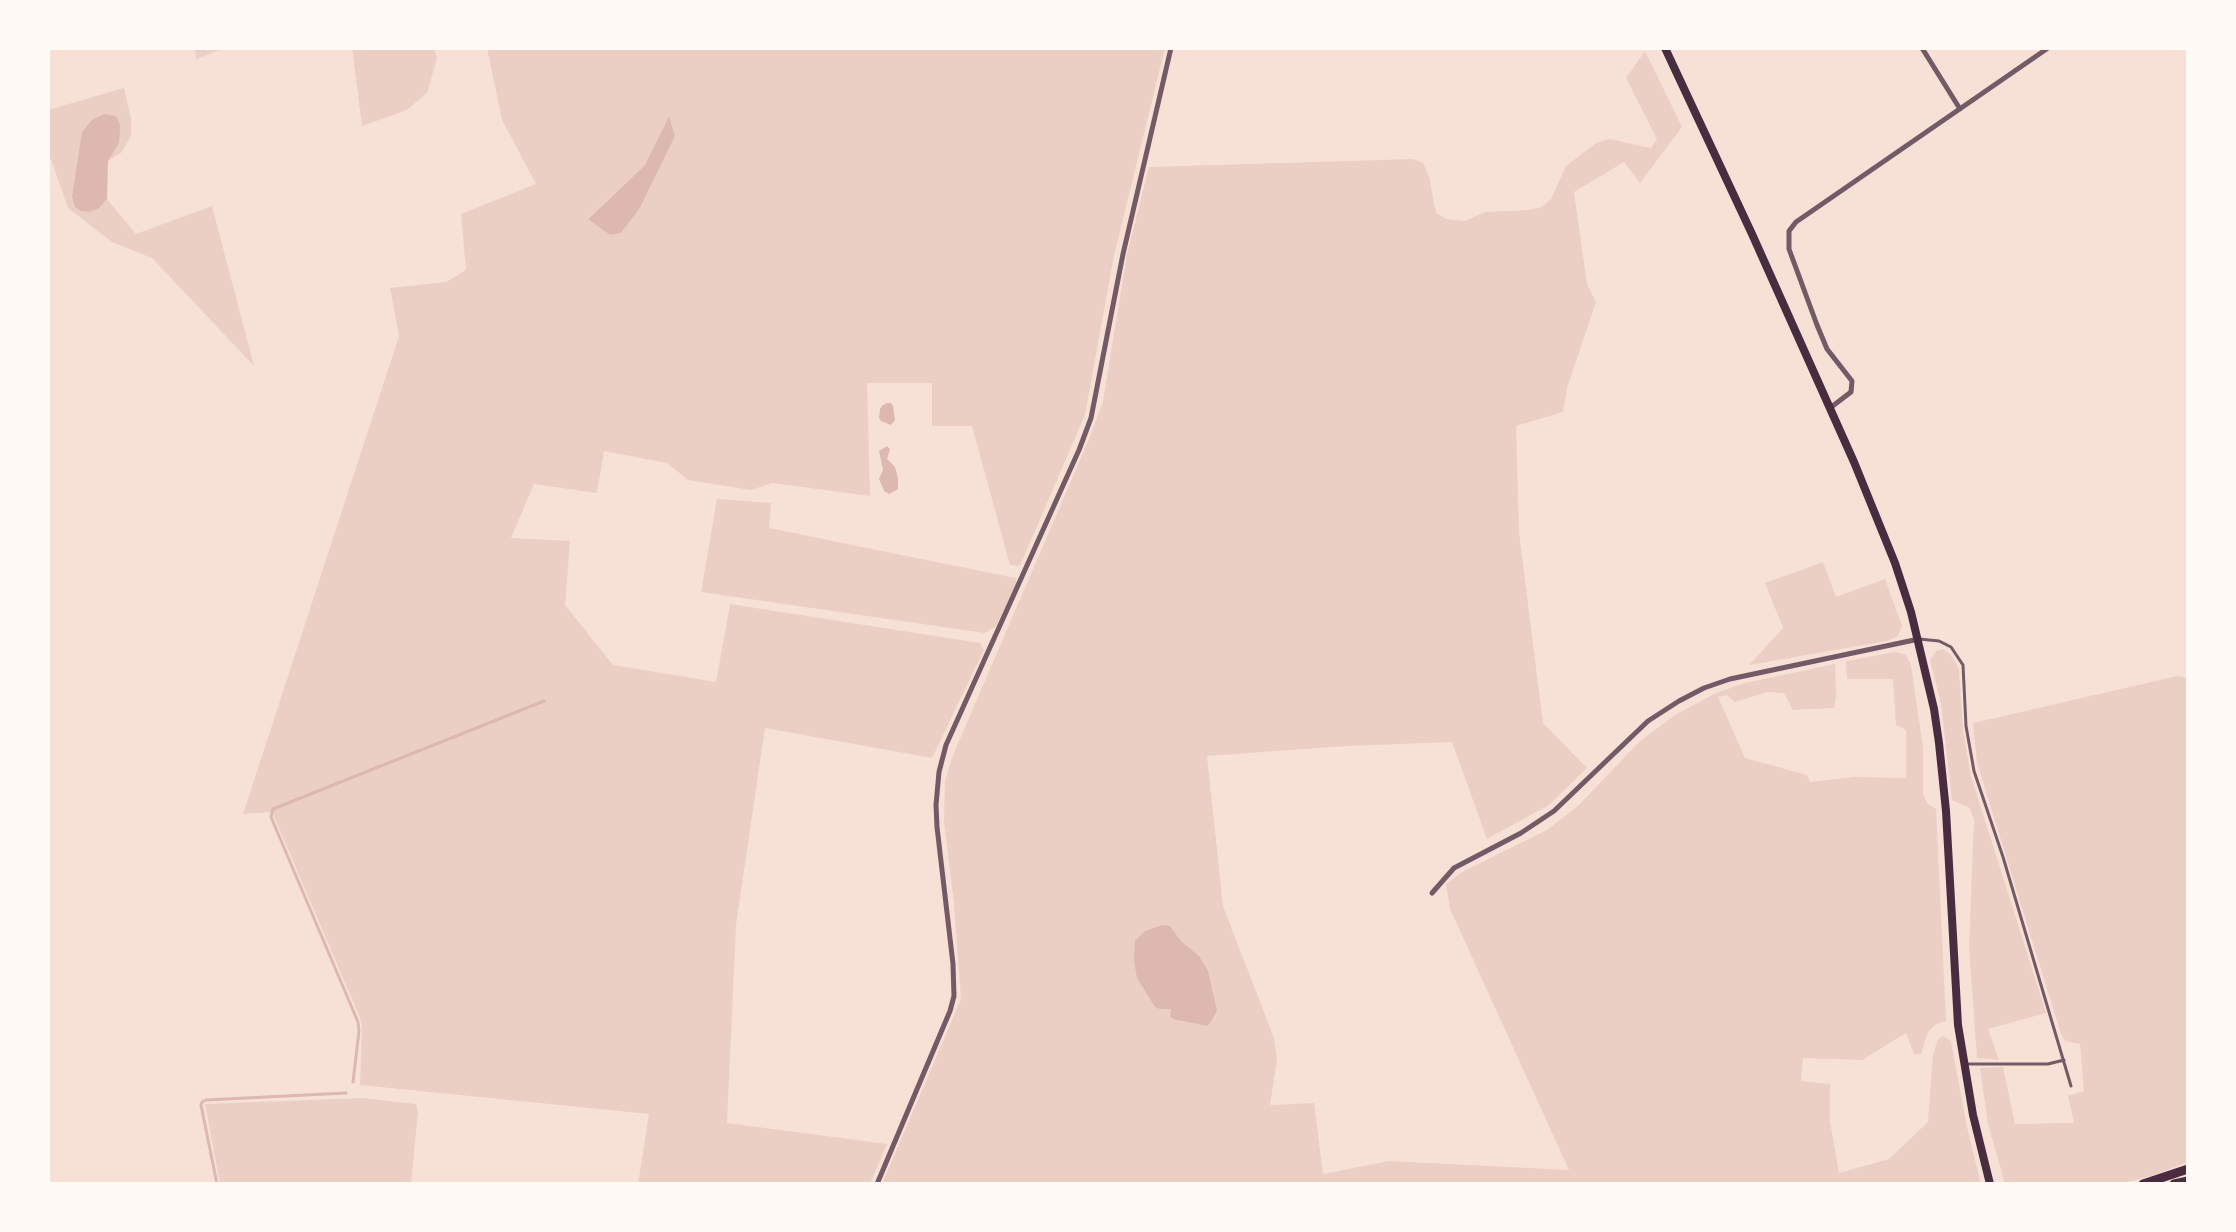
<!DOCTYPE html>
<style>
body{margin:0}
#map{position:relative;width:2236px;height:1232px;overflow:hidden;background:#f7e1d7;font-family:"Open Sans",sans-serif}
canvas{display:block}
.frame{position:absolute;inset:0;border:50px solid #fffaf5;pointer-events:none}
</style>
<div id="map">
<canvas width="2236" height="1232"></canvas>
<div class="frame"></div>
</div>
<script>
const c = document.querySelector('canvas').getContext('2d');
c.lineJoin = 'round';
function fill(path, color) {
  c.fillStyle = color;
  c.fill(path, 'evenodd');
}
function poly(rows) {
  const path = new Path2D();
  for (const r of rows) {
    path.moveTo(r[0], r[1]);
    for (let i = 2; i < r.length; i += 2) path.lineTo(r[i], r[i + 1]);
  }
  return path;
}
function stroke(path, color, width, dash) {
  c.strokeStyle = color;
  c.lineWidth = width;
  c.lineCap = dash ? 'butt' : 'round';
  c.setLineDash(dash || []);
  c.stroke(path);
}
const green = poly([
 [195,48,225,48,196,59],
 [352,48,434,48,437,59,427,93,407,110,362,126],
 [487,48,1165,48,1114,256,1085,415,1020,566,1010,565,972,426,932,426,932,383,867,383,870,496,772,483,751,490,688,480,667,463,604,451,597,493,534,484,511,538,570,541,565,605,613,665,716,682,730,604,980,643,984,650,932,758,765,728,736,925,727,1123,887,1144,870,1184,638,1184,649,1114,360,1085,362,1027,360,1018,272,812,243,814,399,336,390,288,446,282,466,270,461,214,536,184,502,120],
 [669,116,675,136,640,208,621,233,610,235,588,218,645,165],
 [1645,51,1682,127,1640,183,1624,162,1574,192,1587,284,1596,302,1567,388,1563,412,1516,426,1519,532,1543,723,1587,768,1549,805,1487,839,1452,742,1347,746,1207,756,1223,906,1274,1038,1277,1060,1270,1105,1314,1103,1323,1174,1389,1161,1569,1170,1450,909,1446,884,1464,871,1547,830,1579,805,1639,742,1675,715,1716,693,1745,683,1835,664,1836,696,1834,708,1793,710,1784,693,1767,692,1735,702,1727,695,1718,697,1745,758,1807,775,1810,782,1854,777,1906,778,1906,730,1896,725,1893,679,1847,679,1846,661,1895,652,1906,655,1911,665,1923,747,1923,794,1928,804,1936,809,1946,1021,1936,1024,1928,1032,1921,1054,1914,1054,1906,1033,1862,1060,1803,1058,1801,1081,1830,1084,1830,1121,1839,1173,1889,1159,1928,1122,1933,1054,1938,1039,1943,1036,1951,1041,1967,1127,1981,1184,882,1184,961,999,954,904,944,821,945,781,953,755,1089,439,1103,401,1127,254,1149,167,1413,159,1423,163,1429,176,1436,213,1446,219,1465,221,1485,212,1529,210,1542,207,1551,199,1566,166,1596,143,1609,139,1651,148,1657,139,1626,78],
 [1170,926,1181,941,1199,956,1180,1019,1173,1019,1171,1009,1160,1009],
 [124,88,131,118,131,136,122,152,108,161,119,143,116,116,99,208,107,199,136,234,212,206,254,366,152,258,112,242,68,208,48,151,48,110],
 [717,499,771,503,769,528,1015,578,1017,583,996,626,985,633,701,592],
 [1823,562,1836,597,1885,579,1902,626,1898,636,1887,641,1749,665,1783,628,1765,583],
 [1943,649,1951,655,1959,669,1963,730,1971,776,2046,1013,1988,1029,1999,1060,1977,1058,1969,947,1974,820,1970,808,1952,800,1941,704,1930,660,1936,651],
 [2177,676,2188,678,2188,1162,2154,1175,2119,1184,2005,1184,1988,1124,1980,1068,2003,1067,2015,1124,2074,1123,2068,1096,2084,1091,2080,1044,2065,1041,2061,1034,1977,763,1973,723],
 [362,1098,416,1104,418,1112,411,1184,220,1184,205,1104]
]);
const water = poly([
 [104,114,116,116,120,125,119,143,108,161,107,199,99,208,89,212,81,211,75,207,72,197,82,132,92,120],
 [669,116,675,136,640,208,621,233,610,235,588,219,645,165],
 [887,403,891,403,893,406,895,420,891,425,881,421,879,418,880,409,883,405],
 [887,446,890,449,887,459,895,467,898,478,898,489,889,494,884,491,879,479,883,470,879,451],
 [1162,925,1170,926,1181,941,1199,956,1208,971,1217,1011,1210,1023,1207,1026,1173,1019,1170,1016,1171,1009,1160,1009,1155,1007,1137,978,1134,960,1135,941,1145,931]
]);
const stream = poly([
 [353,1082,359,1031,358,1022,271,817,272,812,273,809,544,701],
 [217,1184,201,1105,202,1102,206,1100,346,1093]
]);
const service = poly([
 [1919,639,1939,641,1951,647,1963,665,1966,726,1974,771,2003,857,2071,1086],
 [1965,1064,2048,1064,2064,1060]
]);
const minor = poly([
 [1922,48,1960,109],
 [1830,408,1851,392,1852,381,1827,349,1817,325,1789,249,1789,231,1796,222,2048,48],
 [1432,893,1454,868,1521,833,1554,811,1648,721,1679,701,1704,688,1730,679,1919,639],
 [877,1184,950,1011,954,996,953,964,937,827,936,805,939,772,946,745,1079,450,1091,418,1123,254,1171,48]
]);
const secondary = poly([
 [1665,48,1752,234,1854,462,1895,563,1911,612,1934,709,1939,743,1946,811,1958,1025,1973,1115,1990,1184]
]);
const trunk = poly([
 [2143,1184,2188,1169],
 [2174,1184,2188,1181]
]);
fill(green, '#ebcfc5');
fill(water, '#dcb8b0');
stroke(stream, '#dcb8b0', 3);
stroke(service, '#755966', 3);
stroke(minor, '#755966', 5);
stroke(secondary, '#4a2c40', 8);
stroke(trunk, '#4a2c40', 9);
</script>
